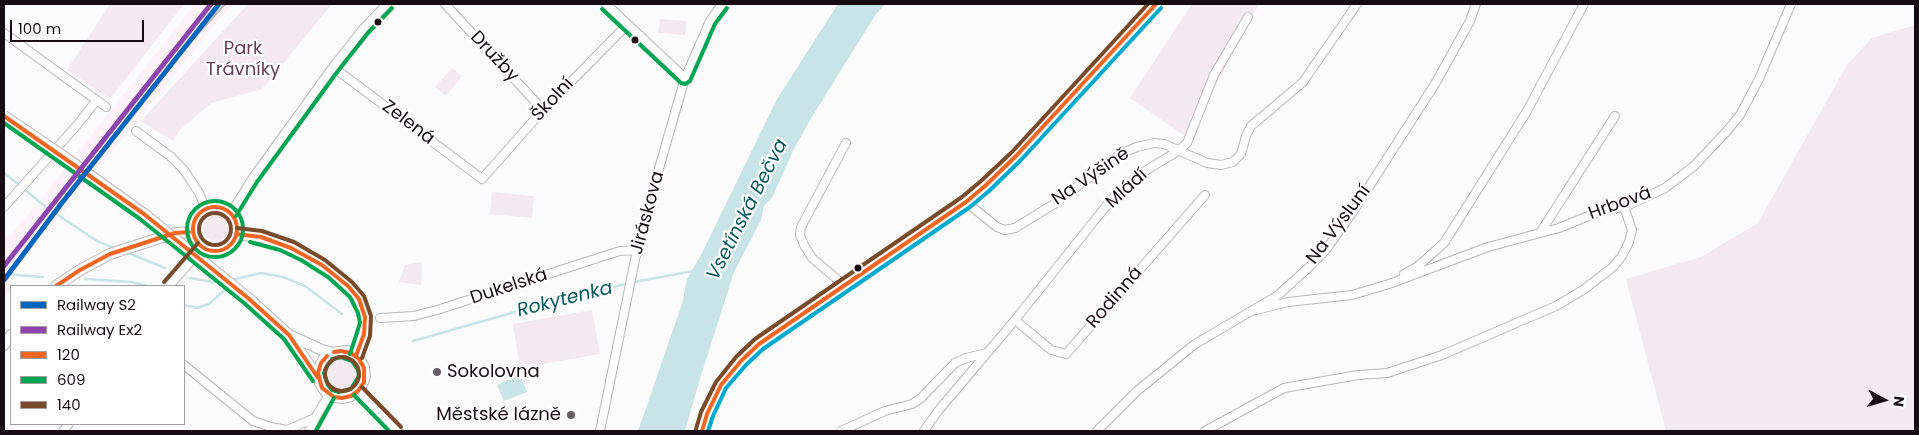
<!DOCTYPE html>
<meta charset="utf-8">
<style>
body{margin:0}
#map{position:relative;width:1919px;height:435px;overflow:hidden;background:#fafbfa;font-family:Poppins,sans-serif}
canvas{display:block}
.frame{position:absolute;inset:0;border:5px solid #180c13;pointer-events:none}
.legend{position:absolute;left:10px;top:285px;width:175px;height:140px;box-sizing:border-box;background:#fff;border:1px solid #a39ea1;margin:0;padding:6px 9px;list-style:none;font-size:15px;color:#180c13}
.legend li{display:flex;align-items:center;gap:10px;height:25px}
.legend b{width:25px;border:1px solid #a39ea1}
.north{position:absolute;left:1859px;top:375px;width:50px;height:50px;-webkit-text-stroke:4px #fff;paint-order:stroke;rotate:96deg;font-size:14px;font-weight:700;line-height:20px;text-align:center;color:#180c13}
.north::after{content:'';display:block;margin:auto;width:18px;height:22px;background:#180c13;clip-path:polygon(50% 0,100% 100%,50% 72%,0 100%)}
.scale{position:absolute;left:10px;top:20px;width:134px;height:22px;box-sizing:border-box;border:2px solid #180c13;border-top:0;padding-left:6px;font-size:15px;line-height:18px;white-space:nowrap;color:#180c13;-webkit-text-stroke:4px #fff;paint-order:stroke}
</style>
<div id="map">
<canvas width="1919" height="435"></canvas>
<div class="frame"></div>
<ul class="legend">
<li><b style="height:6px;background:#0065bd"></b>Railway S2</li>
<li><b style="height:6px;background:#8e44ad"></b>Railway Ex2</li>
<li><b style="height:6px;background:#f26522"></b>120</li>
<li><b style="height:6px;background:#00a651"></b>609</li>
<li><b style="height:6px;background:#7a4b2a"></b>140</li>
</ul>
<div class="north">N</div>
<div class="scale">100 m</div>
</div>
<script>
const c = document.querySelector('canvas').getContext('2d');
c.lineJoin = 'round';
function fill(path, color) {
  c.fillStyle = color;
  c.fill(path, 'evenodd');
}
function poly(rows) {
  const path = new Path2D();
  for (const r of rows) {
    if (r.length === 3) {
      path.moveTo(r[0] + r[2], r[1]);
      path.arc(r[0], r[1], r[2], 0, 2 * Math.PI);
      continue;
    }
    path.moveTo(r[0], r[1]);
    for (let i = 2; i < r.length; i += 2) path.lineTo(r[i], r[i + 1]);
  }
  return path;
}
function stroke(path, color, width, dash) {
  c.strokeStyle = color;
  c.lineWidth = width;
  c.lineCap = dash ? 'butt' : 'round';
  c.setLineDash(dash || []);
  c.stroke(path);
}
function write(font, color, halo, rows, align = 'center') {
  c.font = font + ' Poppins,sans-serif';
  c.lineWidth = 4.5;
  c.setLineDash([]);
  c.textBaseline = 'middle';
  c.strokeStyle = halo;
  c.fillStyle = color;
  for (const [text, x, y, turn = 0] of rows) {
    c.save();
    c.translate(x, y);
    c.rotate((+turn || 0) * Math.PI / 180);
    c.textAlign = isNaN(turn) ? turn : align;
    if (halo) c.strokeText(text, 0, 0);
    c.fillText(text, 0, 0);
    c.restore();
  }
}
const built = poly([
 [195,4,234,4,222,16,23,261,8,281,13,285,4,299,4,241,32,210]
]);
const green = poly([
 [110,4,184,4,110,99,67,70],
 [248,4,332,4,262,89,211,103,180,130,173,141,141,121],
 [1192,4,1259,4,1188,138,1130,98],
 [660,19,686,21,685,35,658,33],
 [1915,25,1915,431,1666,431,1626,279,1701,257,1758,223,1847,65,1872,38],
 [452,68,462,76,446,96,435,87],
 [492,192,534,196,532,218,490,214],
 [216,228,13],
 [422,262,421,285,399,282,405,265],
 [592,310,600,354,520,368,513,324],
 [342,374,15]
]);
const water = poly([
 [838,4,885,4,876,14,810,120,793,151,772,198,764,206,761,220,734,272,699,382,685,431,638,431,682,304,687,279,701,255,777,99],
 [520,375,527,392,504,401,497,385]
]);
const stream = poly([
 [4,173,46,207,97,241,116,249],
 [126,252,165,268],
 [4,274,43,277],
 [190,278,213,282,221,281],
 [85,279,131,282,148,286],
 [231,280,261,273,283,277,305,286,342,314],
 [184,305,197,308,209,304,229,286],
 [413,341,557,300,639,281,693,271]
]);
const minor = poly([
 [445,4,543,110],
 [606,4,685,78],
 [4,33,106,107],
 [333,67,482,179,543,110,627,25],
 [136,131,170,156,184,170,199,193,206,209],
 [966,202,997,227,1005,230,1015,228,1054,204,1122,153,1137,147,1154,143,1164,144,1207,163,1221,165,1233,162,1241,154,1246,136,1251,126,1303,82,1357,4],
 [4,207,78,124,96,101],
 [231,213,252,179,333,67,363,29,387,4],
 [1540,233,1615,116],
 [1404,274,1417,267,1444,243,1527,111,1584,4],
 [844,285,812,258,804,245,800,235,801,227,846,143],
 [169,286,203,247],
 [1256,310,1288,302,1352,295,1389,284,1488,247,1559,228,1603,210,1624,207,1665,188,1694,166,1726,132,1740,115,1759,79,1791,4],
 [380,318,414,316,437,310,604,256,620,251,637,250],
 [1015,320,1051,350,1066,354,1205,195],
 [184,365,253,421,271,427,287,430,315,418],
 [63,431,69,424],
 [309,431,315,418,329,395],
 [600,431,637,250,650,200,685,78,710,21,722,4],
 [841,431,885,411,912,404,921,398,955,363,966,358,987,353],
 [924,431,938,411,1015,320,1111,200,1128,184,1145,171,1178,151,1187,143,1214,75,1248,17],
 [1097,431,1137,391,1195,344,1277,296,1308,268,1325,251,1352,213,1435,84,1470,21,1476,4],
 [1205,431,1284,388,1358,375,1387,373,1442,355,1556,306,1583,290,1613,267,1622,256,1629,242,1632,230,1624,207]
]);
const tertiary = poly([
 [215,229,22],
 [236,234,261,237,291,248,322,265,348,286,359,299,365,317,364,334,356,356],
 [56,286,80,270,110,254,175,233,193,232],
 [289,335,322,350,332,353,347,351,359,359,364,368,365,377,361,387,351,396,342,398,334,397,325,391,320,383,319,368,324,359,332,353],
 [289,335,318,378],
 [4,345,11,335],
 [358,391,397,431],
 [702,431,707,414,721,385,741,361,759,344,966,202,985,186,1016,156,1156,4]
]);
const rail = poly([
 [182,51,225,4]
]);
const tertiaryBridge = poly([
 [4,116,63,156,144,214,248,298,289,335]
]);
const bus1 = poly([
 [4,116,144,214,248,298,289,335,318,378],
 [215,229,22],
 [236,234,261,237,291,248,322,265,348,286,359,299,365,317,364,334,356,356],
 [56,286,80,270,110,254,175,233,189,232],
 [327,356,321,363,318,373,322,388,334,397,342,398,351,396,358,391,364,382,364,368,359,359,351,353,341,351,334,352],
 [702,431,707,414,721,385,741,361,759,344,966,202,985,186,1016,156,1156,4]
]);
const bus2 = poly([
 [602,9,681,83,685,84,690,81,715,24,727,8],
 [4,123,140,219,244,303,284,339,313,381],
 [215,229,28],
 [236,216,257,182,338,71,368,33,392,8],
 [250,242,280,250,301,260,328,277,350,297,358,313,360,323,350,354],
 [332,360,327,366,324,373,328,385,332,390,339,392,351,389,359,376,358,370,352,361,341,357,332,359],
 [354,395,389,431],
 [316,431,334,398]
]);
const bus3 = poly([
 [215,229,16],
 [237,228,262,231,294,242,325,260,352,282,364,296,371,316,370,336,362,358],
 [164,282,198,243],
 [342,374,17],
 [362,387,401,427],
 [696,429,701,412,716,382,736,357,755,339,962,197,981,181,1012,152,1148,4]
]);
const bus4 = poly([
 [708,431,713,416,726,388,746,365,763,349,970,207,989,191,1021,160,1161,8]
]);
const rail1 = poly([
 [4,280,61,204,219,4]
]);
const rail2 = poly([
 [4,266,211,4]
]);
const markers = [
 [378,22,4.5,"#180c13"],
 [635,40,4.5,"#180c13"],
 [858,268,4.5,"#180c13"],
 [437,372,5,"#676064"],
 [571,415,5,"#676064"]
];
const parkNames = [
 ["Park",243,49],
 ["Trávníky",243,70]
];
const streetNames = [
 ["Družby",494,57,47],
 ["Školní",553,100,-47],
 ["Zelená",408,123,37],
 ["Na Výšině",1091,177,-34],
 ["Mládí",1127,189,-42],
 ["Hrbová",1620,204,-20],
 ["Jiráskova",648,213,-75],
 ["Na Výsluní",1339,225,-53],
 ["Dukelská",509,287,-18],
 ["Rodinná",1115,298,-49]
];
const poiNames = [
 ["Sokolovna",447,372],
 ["Městské lázně",561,415,"right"]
];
const waterNames = [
 ["Vsetínská Bečva",748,210,-63],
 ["Rokytenka",565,300,-14]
];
fill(built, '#fcf2f7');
fill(green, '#f4e9ef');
fill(water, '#c9e4e7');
stroke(stream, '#c9e4e7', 2.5);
stroke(minor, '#bcb7ba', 10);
stroke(tertiary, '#bcb7ba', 12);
stroke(minor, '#fefefe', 8);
stroke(tertiary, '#fefefe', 10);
stroke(rail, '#bbbaba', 2.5);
stroke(tertiaryBridge, '#bcb7ba', 12, []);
stroke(tertiaryBridge, '#fefefe', 10);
stroke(bus1, '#f26522', 4);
stroke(bus2, '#00a651', 4);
stroke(bus3, '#7a4b2a', 4);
stroke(bus4, '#00a9ce', 4);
stroke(rail1, '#0065bd', 5);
stroke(rail2, '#8e44ad', 5);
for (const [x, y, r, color] of markers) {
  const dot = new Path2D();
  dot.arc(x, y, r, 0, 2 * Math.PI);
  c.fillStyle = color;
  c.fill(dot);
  stroke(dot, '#fff', 2);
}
write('18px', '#673c56', '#fff', parkNames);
write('18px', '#180c13', '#fff', streetNames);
write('18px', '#180c13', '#fff', poiNames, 'left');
write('italic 19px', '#045860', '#fff', waterNames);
</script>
